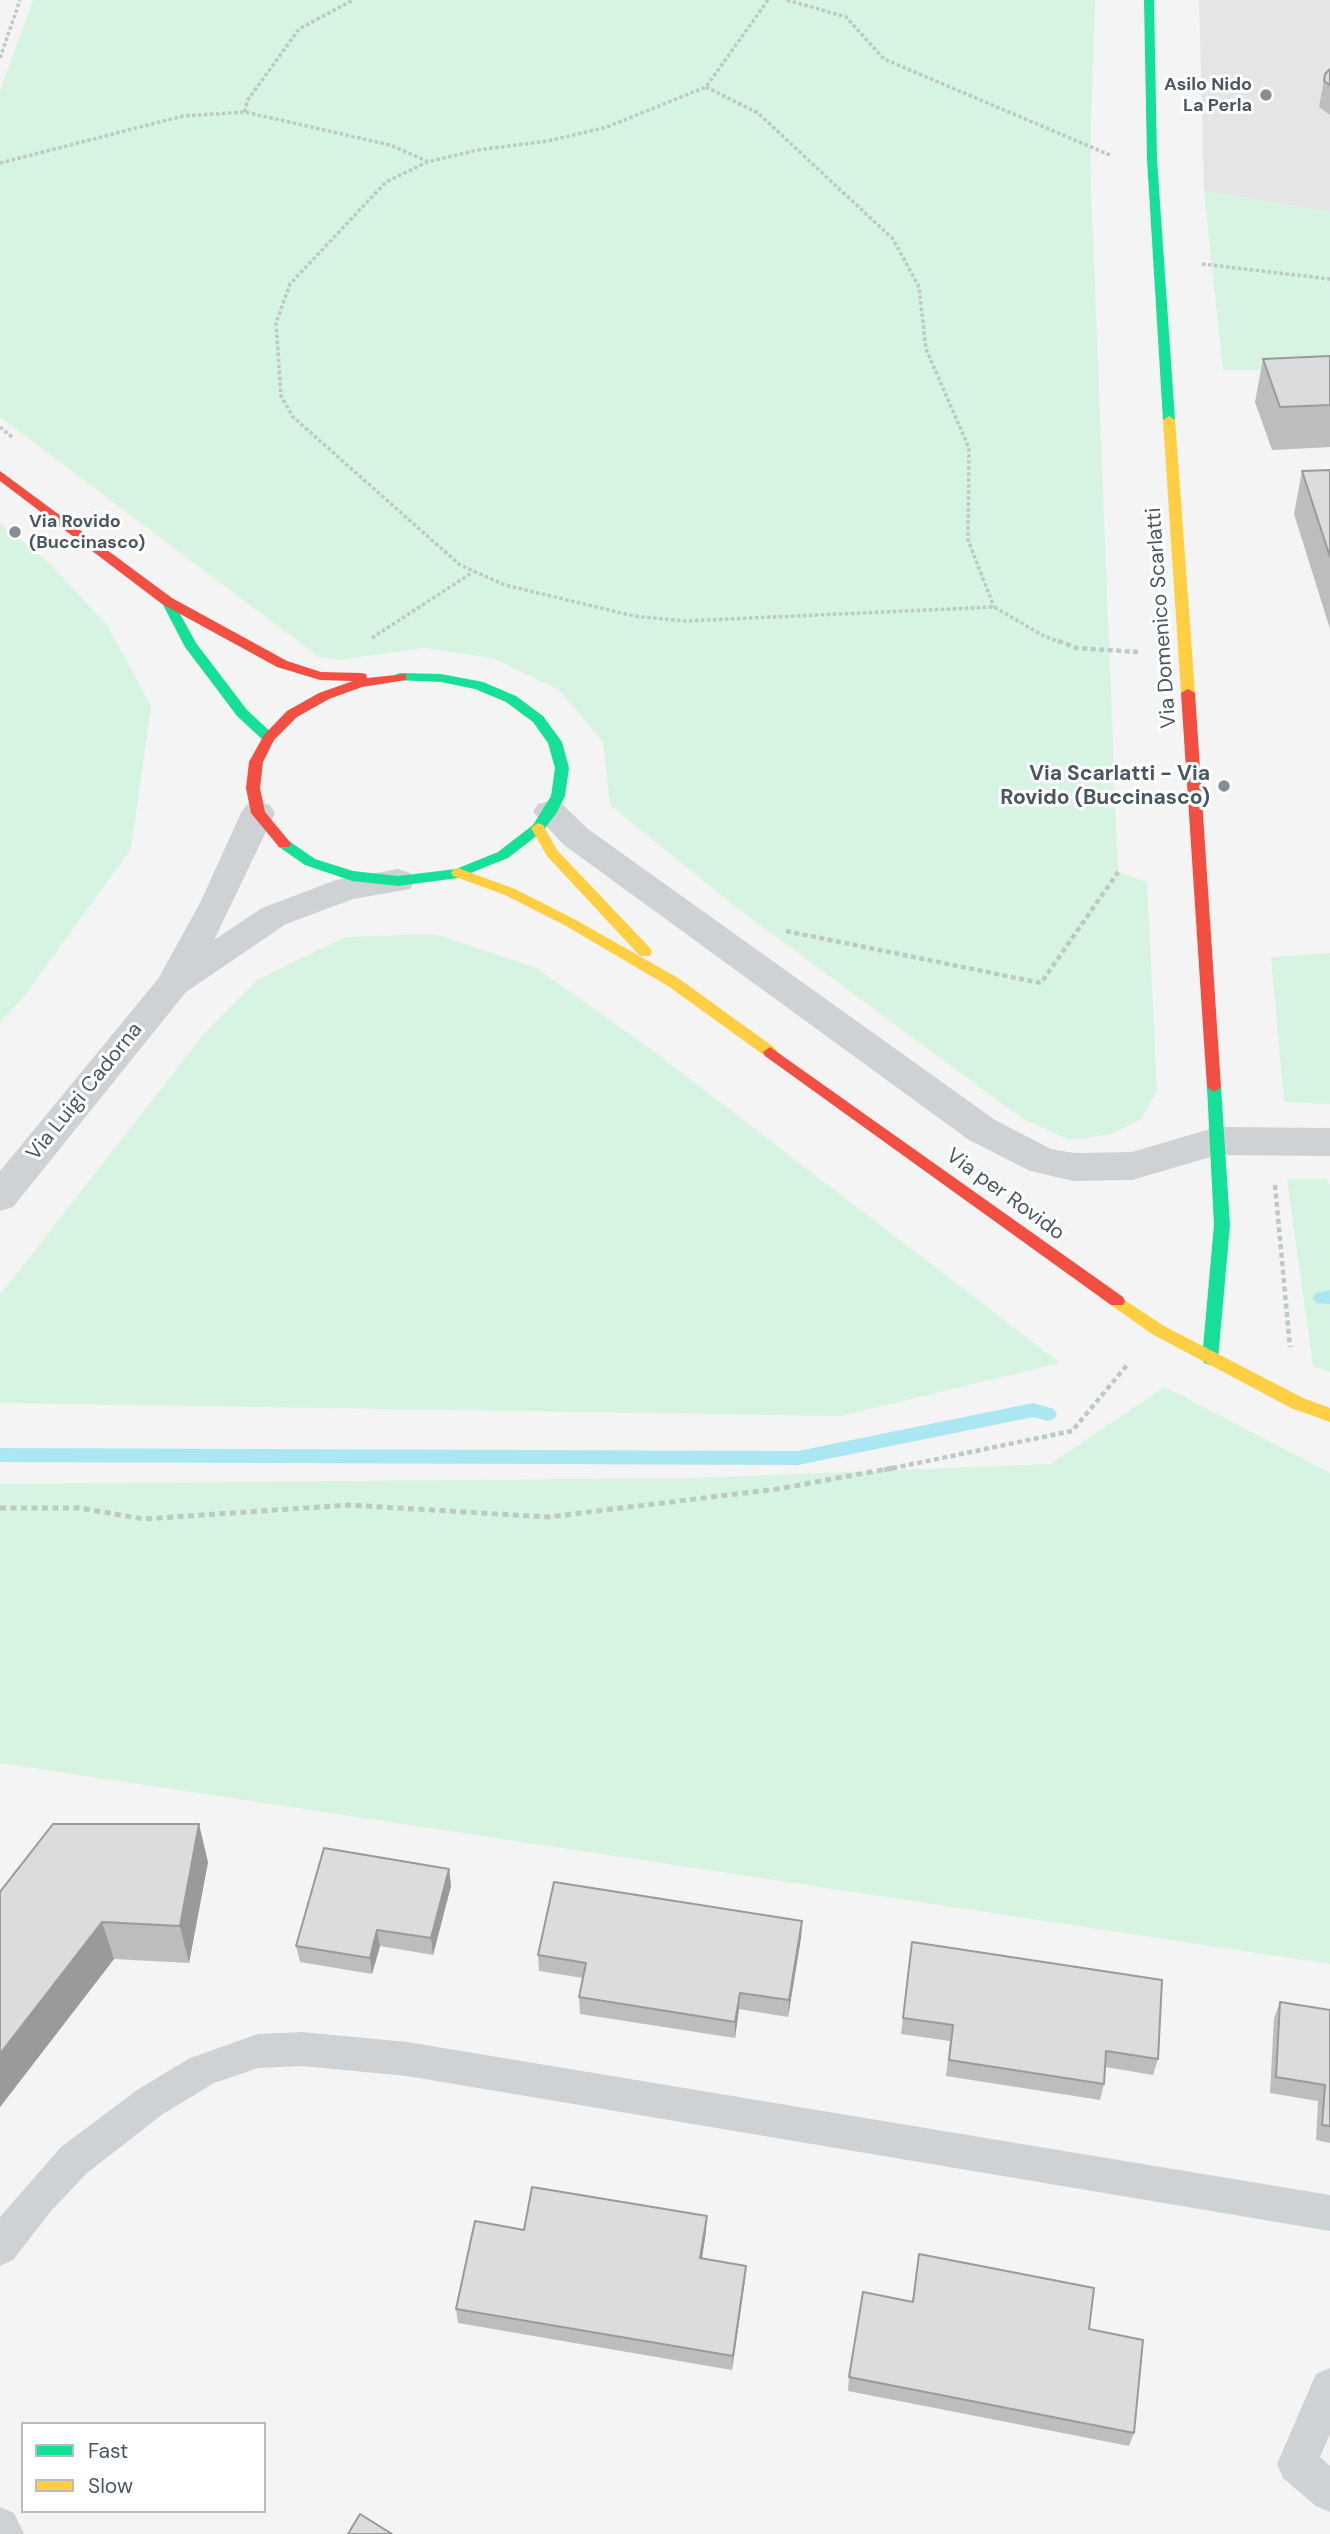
<!DOCTYPE html>
<style>
body{margin:0}
#map{position:relative;width:1330px;height:2534px;overflow:hidden;background:#f4f4f4;font-family:"DM Sans",sans-serif}
canvas{display:block}
.legend{position:absolute;left:21px;top:2422px;width:245px;height:91px;box-sizing:border-box;background:#fff;border:2px solid #b6bcc0;margin:0;padding:9px 12px;list-style:none;font-size:21px;color:#495762}
.legend li{display:flex;align-items:center;gap:14px;height:35px}
.legend b{width:35px;border:2px solid #b6bcc0}
</style>
<div id="map">
<canvas width="1330" height="2534"></canvas>
<ul class="legend">
<li><b style="height:9px;background:#16e098"></b>Fast</li>
<li><b style="height:9px;background:#ffcf43"></b>Slow</li>
</ul>
</div>
<script>
const c = document.querySelector('canvas').getContext('2d');
c.lineJoin = 'round';
function fill(path, color) {
  c.fillStyle = color;
  c.fill(path, 'evenodd');
}
function poly(rows) {
  const path = new Path2D();
  for (const r of rows) {
    path.moveTo(r[0], r[1]);
    for (let i = 2; i < r.length; i += 2) path.lineTo(r[i], r[i + 1]);
  }
  return path;
}
function stroke(path, color, width, dash) {
  c.strokeStyle = color;
  c.lineWidth = width;
  c.lineCap = dash ? 'butt' : 'round';
  c.setLineDash(dash || []);
  c.stroke(path);
}
function write(font, color, halo, rows, align = 'center') {
  c.font = font + ' "DM Sans",sans-serif';
  c.lineWidth = 6;
  c.setLineDash([]);
  c.textBaseline = 'middle';
  c.strokeStyle = halo;
  c.fillStyle = color;
  for (const [text, x, y, turn = 0] of rows) {
    c.save();
    c.translate(x, y);
    c.rotate((+turn || 0) * Math.PI / 180);
    c.textAlign = isNaN(turn) ? turn : align;
    if (halo) c.strokeText(text, 0, 0);
    c.fillText(text, 0, 0);
    c.restore();
  }
}
const education = poly([
 [1199,0,1330,0,1330,212,1204,191]
]);
const green = poly([
 [33,0,1095,0,1090,161,1118,872,1147,882,1157,1091,1141,1119,1111,1134,1070,1140,1023,1119,737,908,610,805,603,742,559,690,493,658,424,648,338,660,319,657,0,417,0,91],
 [1204,191,1330,212,1330,370,1223,370],
 [0,523,50,564,107,625,151,706,131,849,25,995,0,1023],
 [435,934,536,968,652,1050,1060,1363,841,1416,0,1403,0,1295,207,1030,257,980,345,937],
 [1330,953,1330,1104,1284,1102,1271,957],
 [1287,1179,1326,1179,1330,1185,1330,1372,1313,1366],
 [1165,1387,1330,1473,1330,1964,0,1763,0,1484,696,1478,1050,1464]
]);
const stream = poly([
 [1330,1290,1330,1304,1316,1303,1313,1298,1316,1293,1330,1290],
 [1033,1403,1054,1409,1057,1414,1054,1419,1048,1421,1033,1417,798,1465,0,1462,0,1448,798,1451,1033,1403]
]);
const pathFar2 = poly([
 [768,0,706,87,607,127,548,141,478,150,427,162,386,182,290,284,276,323,281,396,293,417,460,565,505,585,634,616,685,621,994,607,1044,636,1063,643],
 [787,0,846,17,884,59,1110,155],
 [0,58,20,0],
 [706,87,758,113,893,239,919,287,926,349,969,448,968,540,994,607],
 [245,112,247,101,299,29,353,0],
 [0,163,183,116,245,112,390,145,427,161],
 [1202,264,1330,279],
 [0,427,12,437],
 [372,638,473,572]
]);
const pathFar1 = poly([
 [1058,641,1077,648,1138,652],
 [786,931,1041,983,1118,872],
 [1275,1185,1290,1347],
 [884,1470,1072,1431,1128,1364]
]);
const path = poly([
 [0,1508,79,1508,144,1519,349,1505,548,1517,777,1489,893,1468]
]);
const lane = poly([
 [302,2032,407,2042,1330,2195,1330,2231,407,2076,302,2066,258,2068,214,2083,163,2114,87,2173,51,2211,13,2260,0,2266,0,2217,61,2147,137,2090,190,2058,258,2034,302,2032],
 [1330,2368,1330,2434,1320,2457,1330,2466,1330,2512,1316,2506,1283,2478,1277,2464,1316,2374,1330,2368],
 [0,2507,14,2513,24,2534,0,2534,0,2507]
]);
const street = poly([
 [550,801,562,804,588,829,995,1120,1051,1149,1074,1153,1132,1152,1217,1127,1330,1128,1330,1156,1217,1155,1132,1180,1074,1181,1030,1171,969,1140,564,845,533,812,538,804,550,801],
 [258,802,270,805,275,813,214,940,262,908,336,880,398,869,410,873,415,881,410,889,353,899,286,924,186,992,13,1207,0,1211,0,1171,158,979,200,903,241,813,246,805,258,802]
]);
const fast = poly([
 [1144,0,1154,0,1157,159,1175,420,1169,424,1163,420,1147,159,1144,0],
 [167,597,173,601,196,643,247,710,274,735,274,741,264,741,237,716,185,647,161,601,167,597],
 [401,673,441,674,483,682,516,696,543,716,562,742,569,768,565,796,557,812,543,831,508,858,458,878,398,886,352,881,305,865,279,847,277,844,279,841,289,841,315,859,353,871,398,876,456,869,498,852,533,825,551,796,555,768,548,743,533,722,506,702,475,689,441,682,396,680,396,674,401,673],
 [1214,1082,1221,1087,1230,1225,1218,1359,1216,1363,1210,1365,1204,1363,1202,1359,1214,1225,1207,1087,1214,1082]
]);
const slow = poly([
 [1169,416,1175,420,1195,693,1188,697,1181,693,1163,420,1169,416],
 [538,823,543,825,557,850,650,948,652,952,650,956,640,956,547,856,531,828,538,823],
 [458,868,515,889,576,920,678,978,775,1048,777,1052,775,1056,765,1056,668,986,566,926,505,895,453,876,451,873,453,870,458,868],
 [1117,1295,1164,1326,1303,1398,1330,1408,1330,1422,1291,1408,1152,1334,1111,1305,1109,1301,1111,1297,1117,1295]
]);
const jam = poly([
 [0,471,172,598,287,661,321,672,361,673,366,674,367,678,406,674,406,680,362,687,329,699,297,717,274,740,263,762,260,788,265,812,289,841,291,844,289,847,279,847,251,813,246,788,249,762,264,735,287,711,319,693,353,681,320,680,277,667,162,604,0,481,0,471],
 [1188,689,1195,693,1221,1087,1214,1092,1207,1087,1181,693,1188,689],
 [770,1047,1123,1297,1125,1301,1123,1305,1111,1305,765,1056,763,1052,770,1047]
]);
const wall = poly([
 [1330,69,1330,115,1319,107,1325,74],
 [1330,356,1330,447,1272,450,1255,402,1263,359],
 [1330,470,1330,629,1294,514,1302,471],
 [208,1862,189,1963,114,1959,0,2107,0,1892],
 [449,1869,451,1886,433,1955,380,1946,372,1974,300,1962,296,1946],
 [802,1921,801,1938,788,2017,739,2009,735,2038,580,2014,579,1997,583,1978,539,1971,538,1955],
 [912,1942,1158,2059,1153,2075,1105,2067,1104,2084,1100,2100,946,2076,950,2041,901,2034],
 [1280,2002,1330,2010,1330,2143,1316,2140,1318,2101,1270,2093,1274,2018],
 [524,2230,706,2231,702,2258,746,2266,745,2280,732,2370,458,2323,456,2309],
 [919,2254,1089,2329,1134,2433,1129,2446,848,2391,849,2377,912,2302]
]);
const shadedWall = poly([
 [199,1824,208,1862,189,1963,180,1926],
 [449,1869,451,1886,433,1955,431,1938],
 [802,1921,801,1938,788,2017,789,2000],
 [102,1922,114,1959,0,2107,0,2054],
 [377,1930,380,1946,372,1974,370,1958],
 [740,1993,739,2009,735,2038,735,2022],
 [707,2216,706,2231,700,2272,700,2258],
 [746,2266,745,2280,732,2370,733,2356]
]);
const building = poly([
 [1330,69,1330,85,1324,81,1325,74,1330,69],
 [1330,356,1330,405,1280,407,1263,359,1330,356],
 [1330,470,1330,557,1302,471,1330,470],
 [53,1824,199,1824,180,1926,102,1922,0,2054,0,1892,53,1824],
 [324,1848,449,1869,431,1938,377,1930,370,1958,296,1946,324,1848],
 [554,1882,802,1921,789,2000,740,1993,735,2022,579,1997,586,1963,538,1955,554,1882],
 [912,1942,1162,1980,1158,2059,1106,2051,1104,2084,949,2060,953,2025,903,2018,912,1942],
 [1280,2002,1330,2010,1330,2126,1322,2125,1325,2085,1276,2077,1280,2002],
 [532,2187,707,2216,700,2258,746,2266,733,2356,456,2309,475,2221,524,2230,532,2187],
 [919,2254,1094,2288,1089,2329,1143,2340,1134,2433,849,2377,863,2292,913,2302,919,2254],
 [360,2514,392,2534,348,2534,360,2514]
]);
const markers = [
 [1266,95,7,"#858e95"],
 [15,532,7,"#858e95"],
 [1224,786,7,"#858e95"]
];
const farPoinames = [
 ["Asilo Nido",1252,85],
 ["La Perla",1252,106],
 ["Via Rovido",29,522,"left"],
 ["(Buccinasco)",29,543,"left"]
];
const streetNames = [
 ["Via Domenico Scarlatti",1162,618,-94],
 ["Via Luigi Cadorna",85,1092,-51],
 ["Via per Rovido",1005,1195,36]
];
const poiNames = [
 ["Via Scarlatti - Via",1210,774],
 ["Rovido (Buccinasco)",1210,798]
];
fill(education, '#e5e5e6');
fill(green, '#d7f3e1');
fill(stream, '#aae7f3');
stroke(pathFar2, '#bccac4', 3.5, [3.5, 2.5]);
stroke(pathFar1, '#bccac4', 4.5, [5, 3.5]);
stroke(path, '#bccac4', 5, [6, 4.5]);
fill(lane, '#cfd2d4');
fill(street, '#cfd2d4');
fill(fast, '#16e098');
fill(slow, '#ffcf43');
fill(jam, '#f24e42');
fill(wall, '#bcbdbf');
fill(shadedWall, '#999a9b');
fill(building, '#dbdcde');
stroke(building, '#999a9b', 2);
for (const [x, y, r, color] of markers) {
  const dot = new Path2D();
  dot.arc(x, y, r, 0, 2 * Math.PI);
  c.fillStyle = color;
  c.fill(dot);
  stroke(dot, '#fff', 2.5);
}
write('bold 18px', '#495762', '#fff', farPoinames, 'right');
write('21px', '#495762', '#fff', streetNames);
write('bold 21px', '#495762', '#fff', poiNames, 'right');
</script>
